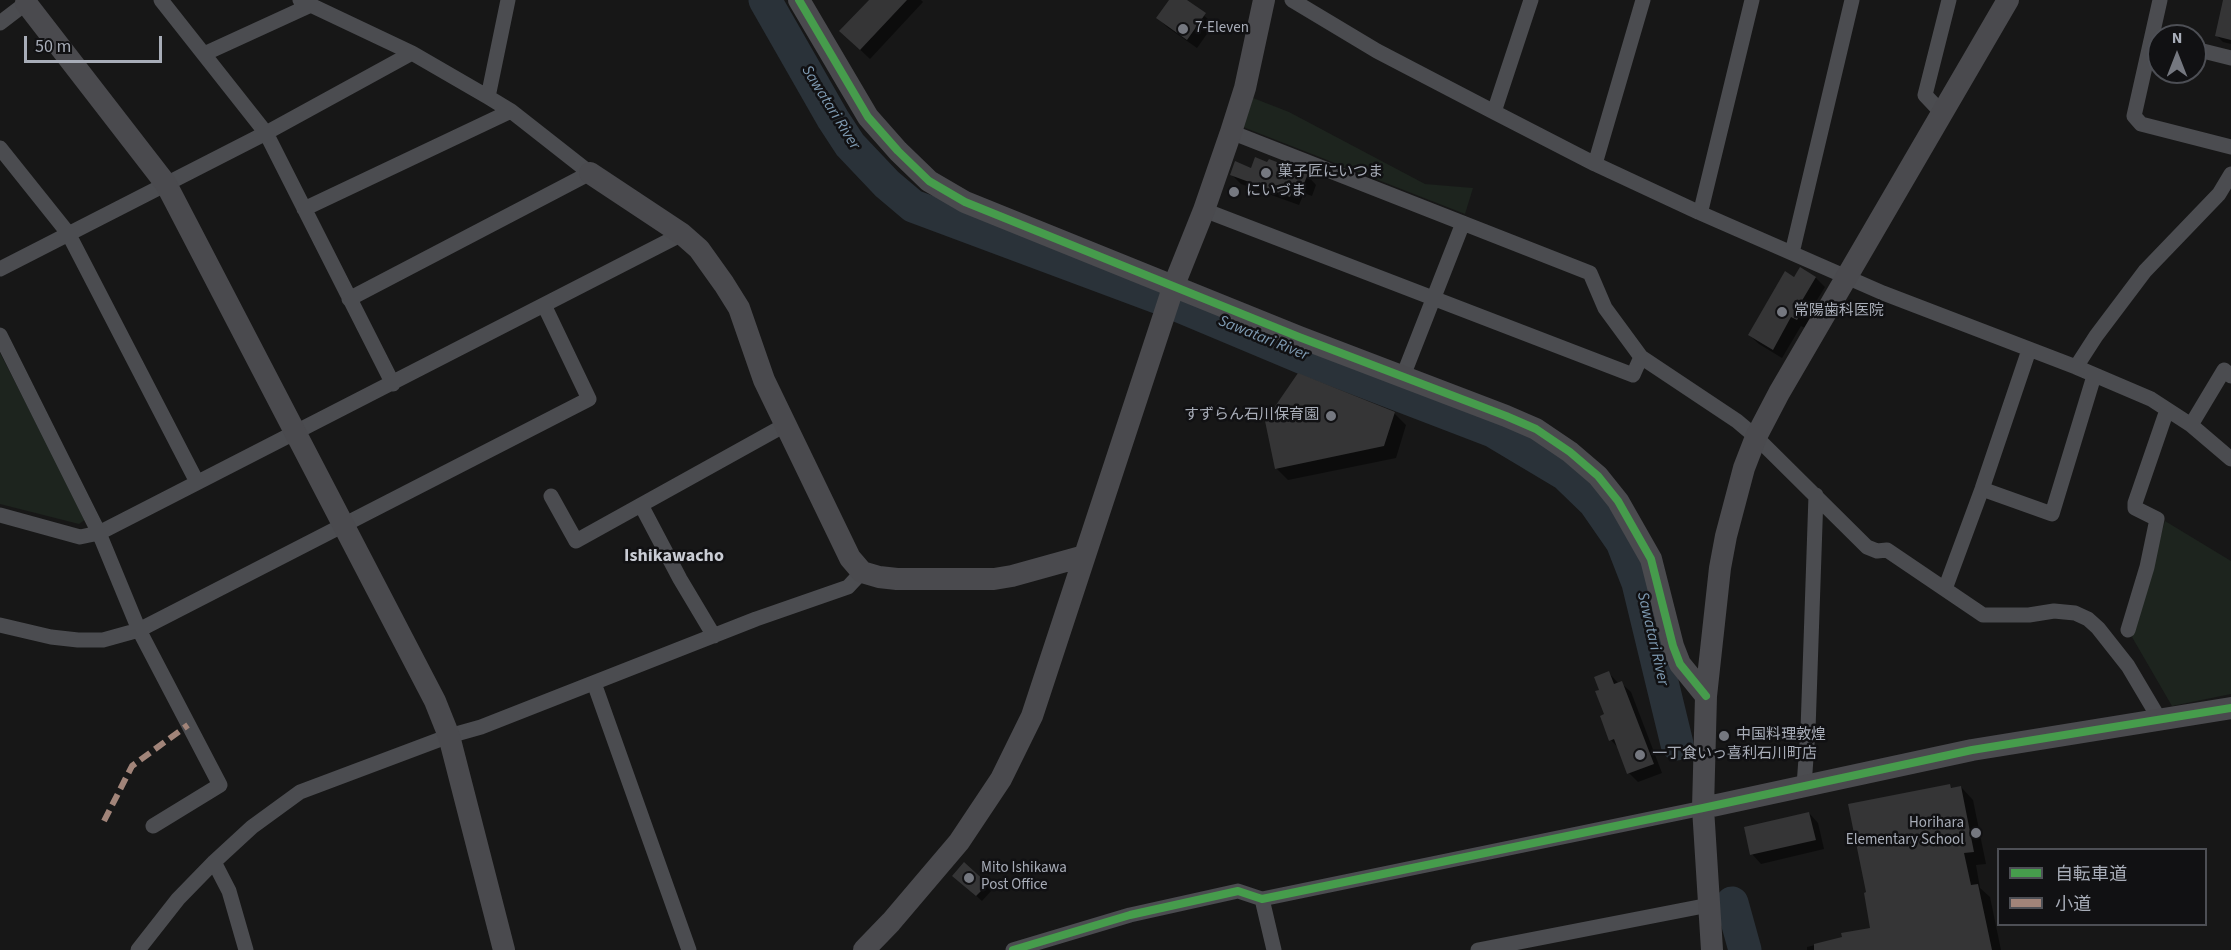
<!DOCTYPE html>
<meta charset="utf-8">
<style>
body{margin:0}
#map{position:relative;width:2231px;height:950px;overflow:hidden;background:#171717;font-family:"Source Sans 3","Noto Sans JP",sans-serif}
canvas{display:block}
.legend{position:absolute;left:1997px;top:848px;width:210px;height:78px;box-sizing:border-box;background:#111113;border:2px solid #4d4f55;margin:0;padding:8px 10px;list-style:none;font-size:18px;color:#a8adb8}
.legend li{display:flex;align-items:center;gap:12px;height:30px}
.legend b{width:30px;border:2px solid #4d4f55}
.north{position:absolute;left:2147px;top:24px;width:60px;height:60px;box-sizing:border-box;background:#111113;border:2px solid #4d4f55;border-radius:50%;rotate:0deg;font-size:16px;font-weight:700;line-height:24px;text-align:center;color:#a8adb8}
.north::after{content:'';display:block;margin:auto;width:21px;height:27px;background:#757880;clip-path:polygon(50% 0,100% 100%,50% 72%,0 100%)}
.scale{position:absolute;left:24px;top:36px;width:138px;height:27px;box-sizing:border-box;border:3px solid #a8adb8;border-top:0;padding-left:8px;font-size:18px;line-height:21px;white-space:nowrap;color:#a8adb8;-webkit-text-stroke:4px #111113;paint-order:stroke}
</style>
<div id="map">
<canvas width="2231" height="950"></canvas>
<ul class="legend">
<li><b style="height:8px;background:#469c4c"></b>自転車道</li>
<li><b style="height:8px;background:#a18479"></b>小道</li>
</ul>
<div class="north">N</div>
<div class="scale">50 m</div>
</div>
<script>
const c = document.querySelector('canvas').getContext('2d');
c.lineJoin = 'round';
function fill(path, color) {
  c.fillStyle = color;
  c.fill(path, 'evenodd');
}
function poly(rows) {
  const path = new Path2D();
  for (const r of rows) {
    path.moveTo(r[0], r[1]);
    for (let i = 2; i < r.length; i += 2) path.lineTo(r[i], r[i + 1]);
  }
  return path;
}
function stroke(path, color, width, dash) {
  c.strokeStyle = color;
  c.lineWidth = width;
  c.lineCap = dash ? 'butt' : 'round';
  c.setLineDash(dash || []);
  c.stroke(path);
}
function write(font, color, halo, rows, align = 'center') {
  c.font = font + ' "Source Sans 3","Noto Sans JP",sans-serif';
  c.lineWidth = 5;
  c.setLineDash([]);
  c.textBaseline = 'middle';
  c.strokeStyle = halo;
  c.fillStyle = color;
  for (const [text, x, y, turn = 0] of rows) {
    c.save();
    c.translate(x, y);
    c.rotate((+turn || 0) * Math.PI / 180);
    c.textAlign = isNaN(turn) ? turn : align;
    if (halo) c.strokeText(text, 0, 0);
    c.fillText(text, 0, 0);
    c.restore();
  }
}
const green = poly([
 [1253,98,1289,112,1425,184,1473,188,1465,214,1243,127],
 [0,353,86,519,79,524,0,504],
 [2165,521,2231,561,2231,694,2172,706,2132,637]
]);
const shadow = poly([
 [871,0,921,0,923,2,870,59,851,41],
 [1171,0,1185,0,1214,24,1197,48,1167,27,1158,18],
 [2231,20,2231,44,2223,42,2217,36],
 [1268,164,1307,175,1316,185,1312,196,1304,193,1299,205,1241,184,1232,175],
 [1800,269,1816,278,1825,287,1809,313,1814,317,1807,329,1801,326,1782,358,1759,344,1749,335],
 [1394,413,1406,425,1396,458,1288,480,1276,468],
 [1609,673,1619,684,1621,683,1631,692,1662,773,1638,782,1629,773,1620,750,1611,740,1602,716,1606,715,1601,691],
 [1950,786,1953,789,1961,787,1973,800,1986,864,1976,865,1980,888,1990,897,2001,950,1807,950,1807,947,1844,938,1872,929],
 [1809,813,1818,823,1824,849,1761,864,1752,854],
 [960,881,987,885,992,890,982,901]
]);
const river = poly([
 [765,0,833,119,850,145,887,184,913,206,1165,300,1308,360,1493,431,1565,474,1595,503,1622,542,1638,583,1677,744],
 [1732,903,1745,950]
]);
const building = poly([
 [869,0,907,0,860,50,839,31],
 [1169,0,1187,0,1206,13,1187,40,1156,18],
 [2223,0,2231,0,2231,40,2215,36],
 [1255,157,1267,162,1269,159,1308,174,1302,188,1295,185,1290,197,1230,175,1235,161,1251,168],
 [1800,267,1816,277,1800,304,1805,307,1797,320,1791,317,1773,350,1748,335,1785,271,1794,277],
 [1298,373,1395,412,1384,446,1275,469,1265,421],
 [1609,671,1614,684,1622,681,1654,764,1627,774,1614,739,1609,741,1600,716,1604,714,1595,691,1599,690,1594,677],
 [1950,784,1951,788,1961,786,1974,852,1964,853,1971,885,1978,884,1992,950,1814,950,1814,944,1842,937,1841,933,1870,928,1864,893,1866,892,1848,804],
 [1809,812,1816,840,1750,855,1744,827],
 [964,862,988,884,976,896,952,876]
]);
const street = poly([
 [161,0,266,133,393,384],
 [300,0,412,53,488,97,511,111,590,173,349,299],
 [1292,0,1377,51,1494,112,1595,164,1698,212,1883,293,2076,367,2151,399,2191,425,2231,459],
 [2160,0,2134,116,2141,124,2231,147],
 [0,23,30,0],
 [2195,49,2231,58],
 [204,54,311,5],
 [488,97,508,0],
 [1494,112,1531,0],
 [1941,112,1925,95,1949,0],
 [1231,132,1590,273,1605,308,1641,357,1737,421,1756,437,1867,547,1877,551,1887,550,1983,615,2029,615,2054,611,2075,613,2088,619,2098,628,2128,666,2160,720],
 [0,148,68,233,197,482],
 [1595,164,1643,0],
 [304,209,511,111],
 [1204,210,1633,375,1641,357],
 [1698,212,1702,206,1752,0],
 [1792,253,1852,0],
 [0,269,266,133,412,53],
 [0,335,99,533,139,630,220,785,153,826],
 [2076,367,2096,336,2145,271,2219,194,2231,174],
 [1403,376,1463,223],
 [2191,425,2224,370,2231,376],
 [1982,489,2052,514,2094,376],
 [551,496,576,541,785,425],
 [641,505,680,579,714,636],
 [0,515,80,537,99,533,682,234],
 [1945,589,1982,489,2029,350],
 [0,625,51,637,78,640,103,640,139,630,589,399,544,305],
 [2128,630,2147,567,2157,519,2135,508,2135,503,2167,410],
 [594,683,689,950],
 [1804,786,1808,730,1816,495],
 [214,862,229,891,246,950],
 [1262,899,1274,950],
 [138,950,178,899,214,862,252,827,300,792,449,736,481,727,756,619,848,587,862,572],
 [1013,950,1130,915,1238,891,1262,899,1703,808],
 [1478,950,1709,905]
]);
const secondary = poly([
 [799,0,868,117,898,151,929,181,965,202,1299,337,1506,416,1536,429,1570,452,1598,476,1618,501,1651,559,1673,646,1680,664,1706,696],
 [26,3,166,184,435,701,449,736,504,950],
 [590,173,682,234,699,249,724,284,739,308,764,380,850,558,862,572,879,577,897,579,994,579,1012,576,1084,556],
 [1703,808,1972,750,2231,708],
 [864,950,891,922,959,842,1001,779,1032,716,1174,285,1204,210,1231,132,1245,88,1264,0],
 [1712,950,1703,808,1706,696,1720,568,1726,536,1744,468,1756,437,1779,393,2008,0]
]);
const quiet = poly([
 [104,821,132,766,188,725]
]);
const cycleway = poly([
 [799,0,868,117,898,151,929,181,965,202,1299,337,1506,416,1536,429,1570,452,1598,476,1618,501,1651,559,1673,646,1680,664,1706,696],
 [1013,950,1130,915,1238,891,1262,899,1703,808,1972,750,2231,708]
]);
const markers = [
 [1183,29,6,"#757880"],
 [1266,173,6,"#757880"],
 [1234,192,6,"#757880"],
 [1782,312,6,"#757880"],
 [1331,416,6,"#757880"],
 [1724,736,6,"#757880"],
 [1640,755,6,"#757880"],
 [1976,833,6,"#757880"],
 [969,878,6,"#757880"]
];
const poiNames = [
 ["7-Eleven",1195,29],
 ["菓子匠にいつま",1278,173],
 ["にいづま",1246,192],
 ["常陽歯科医院",1794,312],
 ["すずらん石川保育園",1319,416,"right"],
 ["中国料理敦煌",1736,736],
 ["一丁食いっ喜利石川町店",1652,755],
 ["Horihara",1964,824,"right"],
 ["Elementary School",1964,841,"right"],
 ["Mito Ishikawa",981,869],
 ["Post Office",981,886]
];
const waterNames = [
 ["Sawatari River",830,108,58],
 ["Sawatari River",1263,339,22],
 ["Sawatari River",1652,639,77]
];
const quarterNames = [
 ["Ishikawacho",674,557]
];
fill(green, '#1d241e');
fill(shadow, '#0007');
stroke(river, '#2a3239', 33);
fill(building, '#353536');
stroke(street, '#4b4c50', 15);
stroke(secondary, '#4a4a4e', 22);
stroke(quiet, '#a18479', 6, [12, 6]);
stroke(cycleway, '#469c4c', 8);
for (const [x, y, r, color] of markers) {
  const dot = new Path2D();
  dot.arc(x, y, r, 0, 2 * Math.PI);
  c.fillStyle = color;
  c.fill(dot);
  stroke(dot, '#111113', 2);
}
write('15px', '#a8adb8', '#111113', poiNames, 'left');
write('italic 16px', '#7f9bb3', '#111113', waterNames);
write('bold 18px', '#c9ccd4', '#111113', quarterNames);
</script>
